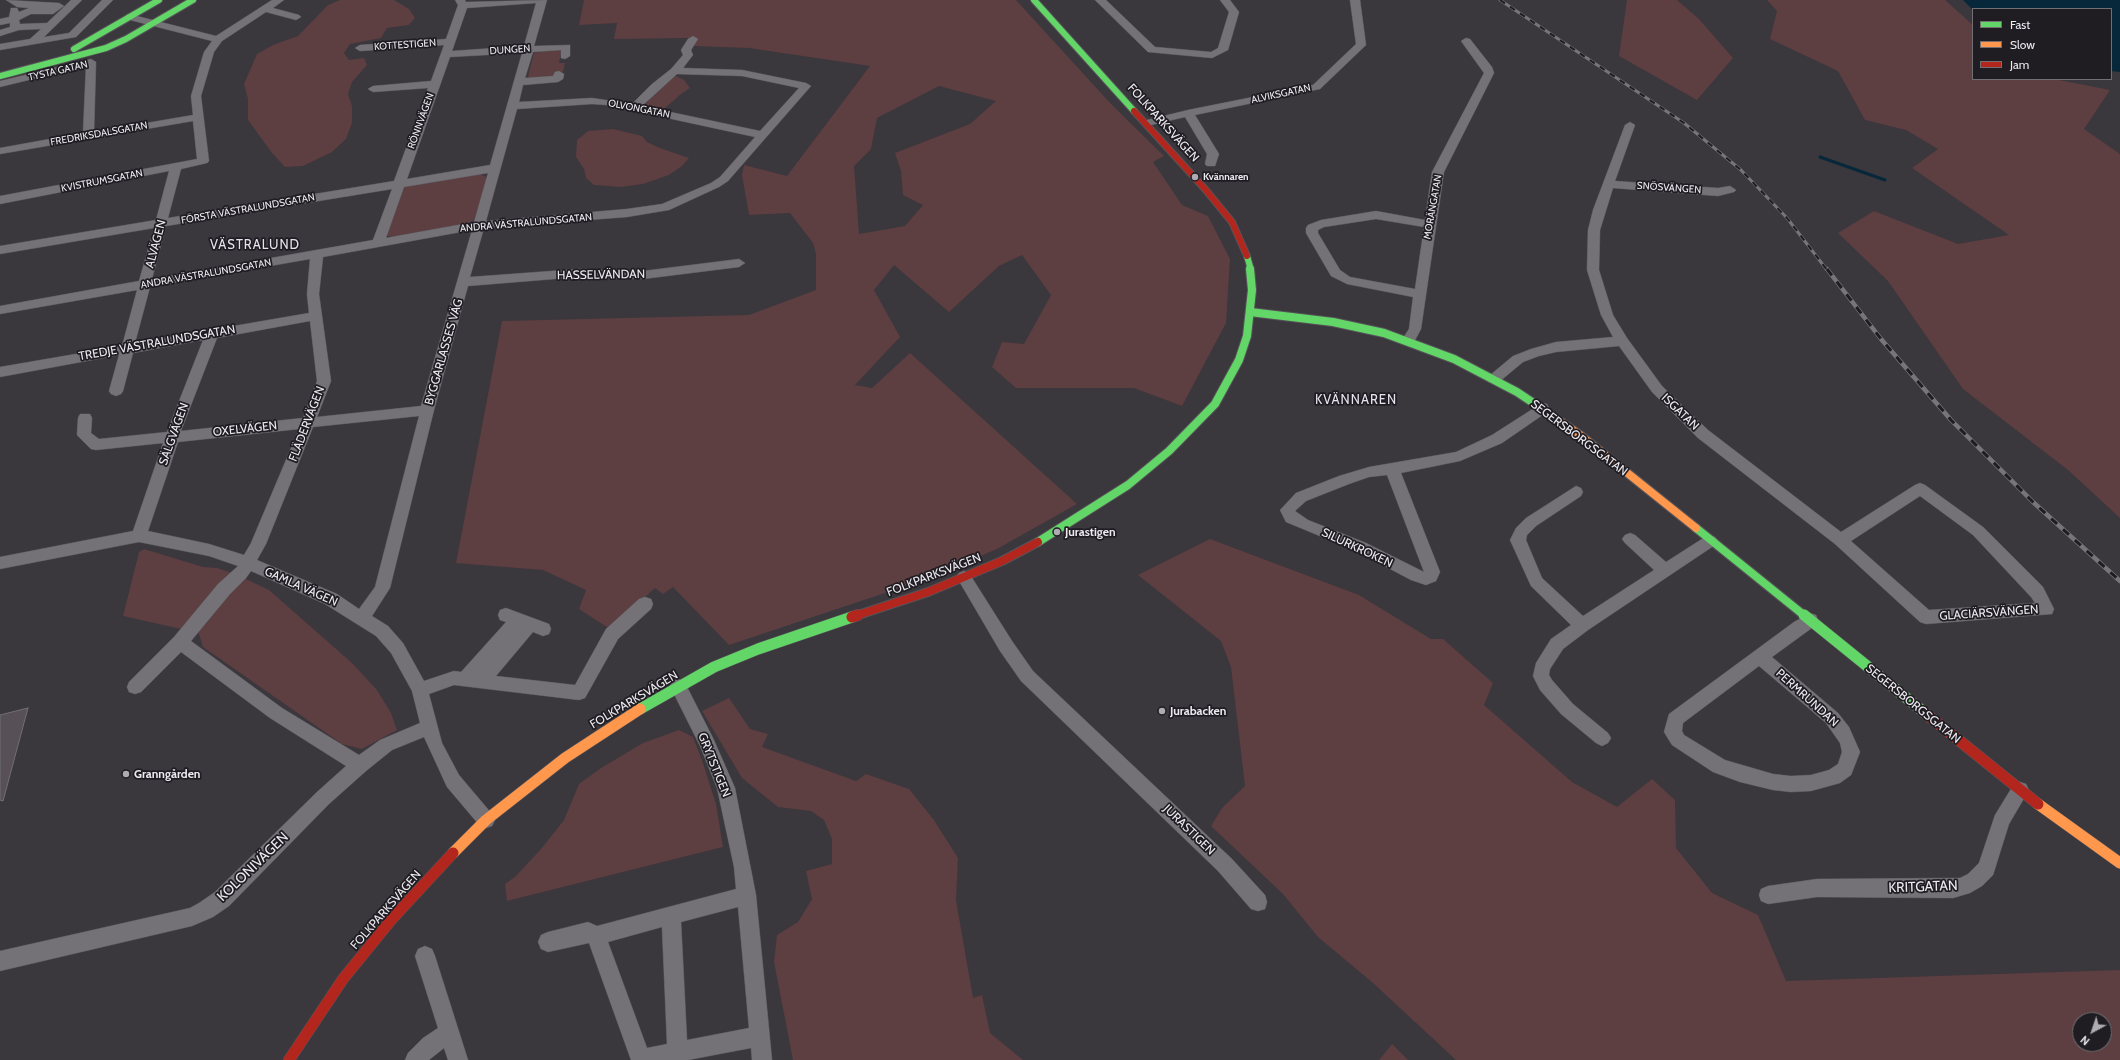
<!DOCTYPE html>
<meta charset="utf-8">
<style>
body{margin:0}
#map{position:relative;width:2120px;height:1060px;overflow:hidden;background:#3a373d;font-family:Cabin,sans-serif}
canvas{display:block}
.legend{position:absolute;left:1972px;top:8px;width:140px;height:72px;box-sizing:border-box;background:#1f1d22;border:1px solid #716f74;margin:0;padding:5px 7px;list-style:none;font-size:12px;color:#eceaf0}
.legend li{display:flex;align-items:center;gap:8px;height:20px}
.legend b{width:20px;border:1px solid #716f74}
.north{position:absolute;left:2072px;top:1012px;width:40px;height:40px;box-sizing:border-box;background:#1f1d22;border:1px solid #716f74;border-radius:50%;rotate:220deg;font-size:11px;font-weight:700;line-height:16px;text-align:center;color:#eceaf0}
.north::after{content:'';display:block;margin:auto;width:14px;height:18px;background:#aeabb1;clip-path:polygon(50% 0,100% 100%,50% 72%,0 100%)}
</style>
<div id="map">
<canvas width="2120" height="1060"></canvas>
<ul class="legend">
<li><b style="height:5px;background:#63d668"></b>Fast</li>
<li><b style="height:5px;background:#ff974d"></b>Slow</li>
<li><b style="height:5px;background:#b3261e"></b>Jam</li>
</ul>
<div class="north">N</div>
</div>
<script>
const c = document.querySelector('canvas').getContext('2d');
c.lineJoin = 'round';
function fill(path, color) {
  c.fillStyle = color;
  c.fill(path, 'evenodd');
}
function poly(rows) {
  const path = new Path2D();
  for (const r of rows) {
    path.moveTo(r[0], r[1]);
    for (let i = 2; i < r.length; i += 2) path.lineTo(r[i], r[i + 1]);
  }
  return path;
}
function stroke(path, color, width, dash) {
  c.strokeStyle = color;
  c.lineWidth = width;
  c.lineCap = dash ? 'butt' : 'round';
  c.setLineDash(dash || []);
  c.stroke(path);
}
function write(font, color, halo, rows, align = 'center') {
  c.font = font + ' Cabin,sans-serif';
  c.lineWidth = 3.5;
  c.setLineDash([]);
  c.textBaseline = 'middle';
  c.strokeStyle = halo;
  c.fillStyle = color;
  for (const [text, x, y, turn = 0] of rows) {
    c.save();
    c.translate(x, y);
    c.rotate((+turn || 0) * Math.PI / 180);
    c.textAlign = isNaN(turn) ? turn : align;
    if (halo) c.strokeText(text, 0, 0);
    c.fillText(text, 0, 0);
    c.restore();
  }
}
const green = poly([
 [340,0,394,0,409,9,415,18,409,25,387,28,381,38,350,44,344,53,349,60,364,58,367,65,352,82,348,94,352,106,352,123,346,139,332,152,303,166,285,167,272,153,248,120,248,99,244,84,257,54,273,45,298,36,328,5],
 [584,0,1016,0,1112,105,1164,156,1153,162,1182,205,1208,216,1230,259,1226,323,1182,406,1134,388,1016,388,992,367,1002,342,1024,344,1051,295,1022,255,999,266,949,312,894,265,874,290,900,337,855,385,872,388,910,353,1077,504,997,549,930,578,729,645,673,587,663,594,655,588,610,629,579,609,586,590,543,570,456,563,502,321,749,315,816,290,816,254,813,243,790,213,749,215,742,175,744,165,787,176,870,66,749,48,693,46,689,38,614,39,617,23,579,25],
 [939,86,996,101,970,124,895,153,901,171,903,195,923,205,905,226,859,234,854,166,871,149,877,118],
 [1627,0,1677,0,1699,19,1733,58,1697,100,1619,56],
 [1767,0,1945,0,1973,25,1973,79,2054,79,2110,90,2084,129,2120,154,2120,518,2068,470,1963,389,1888,281,1838,233,1874,211,1958,244,2009,235,1912,168,1938,149,1906,130,1865,120,1838,71,1770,39,1777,11],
 [562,49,559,63,565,63,563,72,555,73,554,77,531,79,528,76,534,53],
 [676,76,684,80,690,88,681,94,663,110,646,107,646,103,671,78],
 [613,129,642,136,647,142,660,148,689,158,682,166,669,175,643,184,621,187,594,185,586,178,584,169,576,157,577,140,588,131],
 [477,174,485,176,488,181,474,219,471,222,466,225,395,237,387,236,404,187],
 [1210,539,1359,595,1431,639,1443,639,1493,683,1484,705,1572,782,1617,807,1652,779,1675,800,1676,848,1712,893,1758,915,1786,981,2120,970,2120,1060,1456,1060,1373,983,1318,937,1283,894,1211,826,1222,808,1245,786,1231,667,1221,641,1138,575],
 [2080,1020,2104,1020,2104,1044,2080,1044],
 [144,549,203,567,217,568,232,573,181,629,123,616,139,552],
 [246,579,269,590,352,663,377,690,391,713,397,730,362,749,342,744,203,647,198,631,232,590],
 [729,698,750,729,768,734,762,747,856,781,866,774,909,789,934,820,958,858,956,900,973,998,982,995,990,1033,1023,1060,793,1060,774,962,777,935,798,922,812,899,806,871,832,864,832,839,824,820,811,811,778,807,742,778,702,711],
 [679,730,693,737,703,763,716,804,723,847,507,901,505,884,516,876,541,849,564,820,579,784,601,768,643,743],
 [1392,1044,1408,1060,1379,1060]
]);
const water = poly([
 [1963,0,2120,0,2120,72,2111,71,2111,9,1973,10]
]);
const stream = poly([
 [1820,157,1885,180]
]);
const building = poly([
 [28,708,3,801,0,800,0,715,28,708]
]);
const street = poly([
 [6,0,59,3,64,6,53,14,31,14,19,20,20,24,47,23,71,0,82,0,44,37,69,33,102,0,113,0,76,37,0,50,0,44,30,39,41,29,19,30,0,36,0,30,10,27,10,23,0,25,0,19,9,17,11,8,17,8,19,12,29,8,17,7,6,0],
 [272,0,284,0,273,8,299,15,301,17,296,20,266,12,222,41,214,52,201,96,209,161,207,163,181,169,168,218,394,181,428,88,373,92,368,89,373,86,431,81,444,45,360,51,355,48,360,45,446,39,458,5,455,0,465,0,466,2,547,0,534,46,570,45,570,56,565,59,561,58,561,50,533,52,525,78,553,76,555,72,559,71,564,74,563,79,558,82,523,85,519,102,592,98,632,104,652,84,671,69,683,55,681,50,688,39,693,36,698,39,691,50,693,55,683,68,742,70,806,83,811,86,728,181,719,187,669,210,627,217,484,228,470,277,579,269,643,271,739,259,745,263,739,267,643,279,579,277,468,286,434,410,390,588,372,616,388,626,403,643,424,681,454,671,461,672,506,622,500,620,498,615,500,610,506,608,549,624,551,629,549,634,543,636,533,632,496,676,575,685,606,629,639,599,645,597,651,599,653,604,651,609,618,639,585,698,579,700,454,685,429,694,442,743,459,775,492,814,495,820,492,826,486,828,480,826,447,787,424,737,392,750,366,771,329,804,229,906,213,917,192,926,0,971,0,951,190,908,199,903,215,892,317,792,346,766,270,718,181,652,141,692,135,694,129,692,127,687,129,682,174,637,218,584,238,566,209,556,139,542,0,569,0,557,133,531,163,443,96,450,91,449,77,435,78,418,80,414,90,414,92,418,91,433,99,439,167,432,203,340,133,353,123,391,121,394,116,396,111,394,109,391,119,355,0,377,0,367,122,346,137,290,0,314,0,306,139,281,154,228,0,254,0,246,156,220,169,171,0,204,0,196,197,159,193,121,0,154,0,148,83,133,86,66,0,87,0,81,91,59,96,62,94,132,193,115,191,96,204,52,212,41,126,19,126,15,129,14,216,36,272,0],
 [536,3,524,46,452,51,467,8,536,3],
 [522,53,490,165,407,179,450,57,522,53],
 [677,74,742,76,799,88,760,131,642,106,677,74],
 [592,104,607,105,755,137,720,177,711,183,662,204,627,209,486,221,517,109,592,104],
 [488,173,474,222,386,238,404,187,488,173],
 [392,189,373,240,152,279,166,226,392,189],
 [472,230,421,406,317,417,331,381,319,294,323,257,472,230],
 [310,259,307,294,309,313,135,343,150,287,310,259],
 [310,321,317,381,303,418,181,431,217,338,310,321],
 [419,416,375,587,359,609,337,594,257,560,266,544,313,427,419,416],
 [299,429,251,543,244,555,209,544,148,531,178,442,299,429],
 [251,571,325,604,376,636,391,653,412,691,420,723,380,740,359,755,282,708,191,641,230,594,246,578,251,571],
 [1095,0,1106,0,1155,47,1211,52,1218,48,1229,12,1220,0,1230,0,1239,12,1228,50,1212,58,1148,52,1095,0],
 [1350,0,1360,0,1366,45,1320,89,1195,115,1219,154,1215,166,1207,166,1205,164,1207,154,1185,117,1147,126,1142,123,1143,121,1188,110,1313,85,1356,44,1350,0],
 [1466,38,1470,39,1492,67,1494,73,1444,172,1421,329,1413,344,1408,345,1403,344,1401,341,1409,329,1413,297,1347,284,1331,276,1306,233,1306,228,1308,225,1321,220,1376,211,1425,220,1432,172,1484,73,1461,41,1466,38],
 [1376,219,1424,227,1415,289,1350,277,1340,270,1318,233,1318,230,1324,227,1376,219],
 [1630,122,1635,125,1615,181,1718,188,1730,186,1736,190,1734,192,1718,196,1613,188,1600,230,1599,270,1613,315,1627,338,1662,386,1708,430,1841,532,1915,485,1920,483,1925,485,1983,527,2043,587,2054,609,2052,614,1926,624,1920,622,1835,544,1698,438,1652,392,1619,346,1556,352,1539,356,1523,362,1499,382,1489,382,1487,379,1489,376,1513,356,1531,349,1556,342,1613,337,1601,315,1587,270,1588,230,1593,210,1625,125,1630,122],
 [1920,496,1973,535,2031,597,2035,603,1929,610,1851,541,1920,496],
 [1542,403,1547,404,1549,408,1547,412,1502,443,1460,461,1401,473,1440,572,1436,581,1426,585,1411,580,1356,551,1286,522,1280,510,1296,493,1339,476,1369,467,1456,452,1492,435,1542,403],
 [1387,475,1424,572,1366,543,1308,520,1295,511,1306,501,1349,484,1369,477,1387,475],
 [1576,486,1581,488,1583,492,1581,496,1536,526,1527,535,1526,540,1542,578,1583,616,1654,570,1625,543,1622,539,1625,535,1630,533,1635,535,1666,562,1705,537,1710,535,1715,537,1718,541,1715,545,1588,630,1563,649,1550,669,1549,675,1552,680,1573,704,1608,733,1611,738,1608,743,1602,746,1596,743,1561,714,1540,690,1533,676,1536,663,1551,639,1571,625,1531,586,1510,540,1516,528,1526,518,1576,486],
 [964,571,969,573,1012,641,1033,671,1232,859,1265,895,1267,902,1265,909,1258,911,1251,909,1218,871,1021,681,1000,651,959,581,956,577,959,573,964,571],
 [1810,613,1816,615,1818,620,1816,625,1772,657,1838,713,1849,727,1860,752,1851,775,1840,783,1811,791,1791,792,1773,790,1740,782,1713,772,1672,745,1664,732,1669,714,1794,622,1810,613],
 [1759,666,1826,723,1840,743,1842,752,1838,764,1829,770,1811,775,1791,776,1773,774,1725,760,1684,735,1682,731,1683,723,1759,666],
 [678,679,684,681,713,738,735,788,756,895,772,1060,752,1060,751,1048,688,1060,631,1060,589,943,548,952,541,949,538,942,541,935,548,932,588,922,597,926,736,889,734,867,717,788,700,746,670,686,672,681,678,679],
 [738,907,749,1028,687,1040,681,922,738,907],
 [662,927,667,1044,647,1048,608,942,662,927],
 [2020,782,2026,784,2029,790,2009,824,1993,875,1982,886,1970,893,1953,898,1817,897,1768,904,1761,901,1759,895,1761,889,1768,886,1817,879,1960,878,1968,874,1979,863,1995,815,2014,784,2020,782],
 [425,946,432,949,435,956,468,1060,448,1060,444,1048,429,1060,405,1060,408,1053,423,1038,438,1028,415,956,418,949,425,946]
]);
const fastFar2 = poly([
 [1034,0,1134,111],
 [74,49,159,0],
 [0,76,106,48,126,39,193,0],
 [1247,256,1251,270]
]);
const fastFar1 = poly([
 [1250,312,1333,322,1384,333,1454,359,1517,392,1541,408],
 [1696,528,1805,616],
 [1038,542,1128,485,1169,451,1215,404,1239,360,1247,336,1252,290,1250,269]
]);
const fast = poly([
 [1804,615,1925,713],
 [640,709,714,667,758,649,852,617]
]);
const slowFar1 = poly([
 [1541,408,1580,435,1696,528]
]);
const slow = poly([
 [2038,804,2120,863],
 [453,853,486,820,565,758,640,709]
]);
const jamFar2 = poly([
 [1134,111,1205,189,1232,222,1247,256]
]);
const jamFar1 = poly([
 [855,616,928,592,1002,561,1038,542]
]);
const jam = poly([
 [852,617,858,615],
 [1925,713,2038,804],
 [289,1060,343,979,391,920,453,853]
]);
const railFar1 = poly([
 [1500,0,1684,123,1741,170,1787,218,1827,270]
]);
const rail = poly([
 [1827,269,1881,339,1951,420,2033,502,2120,581]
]);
const markers = [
 [1195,177,4,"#aeabb1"],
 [1057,532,4,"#aeabb1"],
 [1162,711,4,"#aeabb1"],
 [126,774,4,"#aeabb1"]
];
const farStreetnames = [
 ["KOTTESTIGEN",405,45,-4],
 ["DUNGEN",510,50,-4],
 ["TYSTA GATAN",58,71,-13],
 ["ALVIKSGATAN",1281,94,-12],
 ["OLVONGATAN",639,109,11],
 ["RÖNNVÄGEN",421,121,-70],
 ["FREDRIKSDALSGATAN",99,134,-10],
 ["KVISTRUMSGATAN",102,181,-11],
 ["SNÖSVÄNGEN",1669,188,4],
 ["MORÄNGATAN",1433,207,-80],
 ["FÖRSTA VÄSTRALUNDSGATAN",248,209,-10],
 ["ANDRA VÄSTRALUNDSGATAN",526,223,-5],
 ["ANDRA VÄSTRALUNDSGATAN",206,274,-10]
];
const farPoinames = [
 ["Kvännaren",1203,177]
];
const streetNames = [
 ["FOLKPARKSVÄGEN",1163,123,48],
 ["ALVÄGEN",156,244,-75],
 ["HASSELVÄNDAN",601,275,-1],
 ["TREDJE VÄSTRALUNDSGATAN",157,343,-10],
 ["BYGGARLASSES VÄG",444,352,-74],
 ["ISGATAN",1680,412,44],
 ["FLÄDERVÄGEN",307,424,-69],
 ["OXELVÄGEN",245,429,-6],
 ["SÄLGVÄGEN",174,434,-70],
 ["SEGERSBORGSGATAN",1579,438,37],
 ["SILURKROKEN",1357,548,25],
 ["FOLKPARKSVÄGEN",934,575,-21],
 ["GAMLA VÄGEN",301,587,24],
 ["GLACIÄRSVÄNGEN",1989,613,-4],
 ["PERMRUNDAN",1807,698,42],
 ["FOLKPARKSVÄGEN",634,700,-31],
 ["SEGERSBORGSGATAN",1913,704,39],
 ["GRYTSTIGEN",714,765,68],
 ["JURASTIGEN",1189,830,44],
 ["FOLKPARKSVÄGEN",386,910,-49]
];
const poiNames = [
 ["Jurastigen",1065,532],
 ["Jurabacken",1170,711],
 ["Granngården",134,774]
];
const neighbourhoodNames = [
 ["VÄSTRALUND",255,245],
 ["KVÄNNAREN",1356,400]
];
const nearStreetnames = [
 ["KOLONIVÄGEN",253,867,-44],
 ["KRITGATAN",1923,887,-2]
];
fill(green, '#5d3e41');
fill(water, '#07283a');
stroke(stream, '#07283a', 3);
fill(building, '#575057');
stroke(building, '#736f73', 1);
stroke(street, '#565459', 1);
stroke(fastFar2, '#565459', 8);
stroke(fastFar1, '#565459', 10);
stroke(fast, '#565459', 12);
stroke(slowFar1, '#565459', 10);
stroke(slow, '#565459', 12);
stroke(jamFar2, '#565459', 8);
stroke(jamFar1, '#565459', 10);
stroke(jam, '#565459', 12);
fill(street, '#747276');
stroke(fastFar2, '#63d668', 6);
stroke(fastFar1, '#63d668', 8);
stroke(fast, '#63d668', 11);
stroke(slowFar1, '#ff974d', 8);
stroke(slow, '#ff974d', 11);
stroke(jamFar2, '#b3261e', 6);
stroke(jamFar1, '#b3261e', 8);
stroke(jam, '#b3261e', 11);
stroke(railFar1, '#777579', 3);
stroke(rail, '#777579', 4.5);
stroke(railFar1, '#1f1d22', 2, [6]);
stroke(rail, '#1f1d22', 3, [8]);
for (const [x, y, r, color] of markers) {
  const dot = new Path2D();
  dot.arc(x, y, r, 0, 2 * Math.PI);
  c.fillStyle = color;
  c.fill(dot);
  stroke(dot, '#1f1d22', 1.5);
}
write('10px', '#eceaf0', '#1f1d22', farStreetnames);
write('bold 10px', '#eceaf0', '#1f1d22', farPoinames, 'left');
write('12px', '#eceaf0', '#1f1d22', streetNames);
write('bold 12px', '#eceaf0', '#1f1d22', poiNames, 'left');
c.letterSpacing = '1px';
write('13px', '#e7e2ef', '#1f1d22', neighbourhoodNames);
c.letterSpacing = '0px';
write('14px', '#eceaf0', '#1f1d22', nearStreetnames);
</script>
